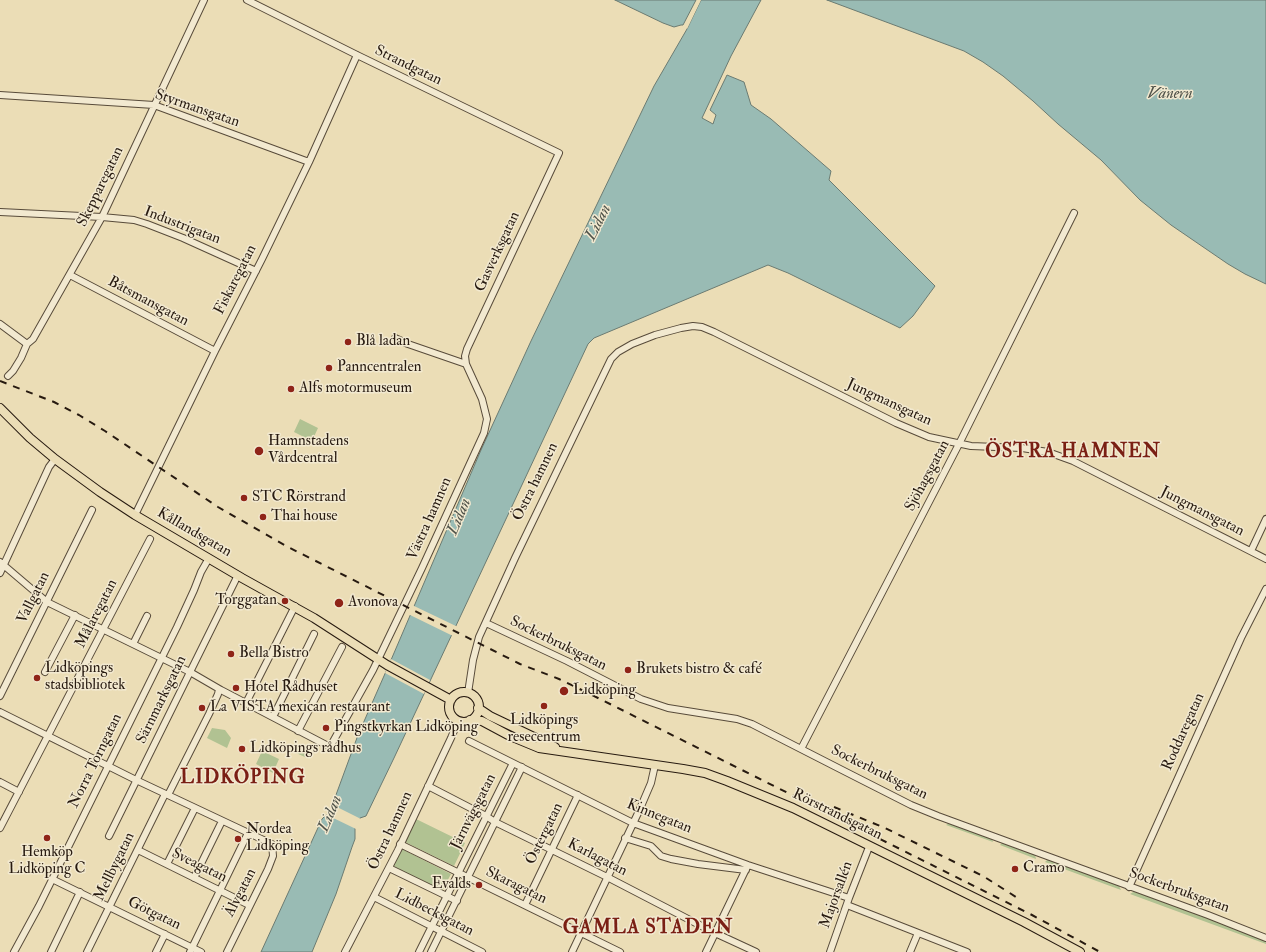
<!DOCTYPE html>
<meta charset="utf-8">
<style>
body{margin:0}
canvas{display:block;background:#ebddb6}
</style>
<canvas width="1266" height="952"></canvas>
<script>
const c = document.querySelector('canvas').getContext('2d');
c.lineJoin = 'round';
function fill(path, color) {
  c.fillStyle = color;
  c.fill(path, 'evenodd');
}
function poly(rows) {
  const path = new Path2D();
  for (const r of rows) {
    if (r.length === 3) {
      path.moveTo(r[0] + r[2], r[1]);
      path.arc(r[0], r[1], r[2], 0, 2 * Math.PI);
      continue;
    }
    path.moveTo(r[0], r[1]);
    for (let i = 2; i < r.length; i += 2) path.lineTo(r[i], r[i + 1]);
  }
  return path;
}
function stroke(path, color, width, dash) {
  c.strokeStyle = color;
  c.lineWidth = width;
  c.lineCap = dash ? 'butt' : 'round';
  c.setLineDash(dash || []);
  c.stroke(path);
}
function write(font, color, halo, rows, align = 'center') {
  c.font = font + ' "IM FELL Double Pica",serif';
  c.lineWidth = 3;
  c.setLineDash([]);
  c.textBaseline = 'middle';
  c.strokeStyle = halo;
  c.fillStyle = color;
  for (const [text, x, y, turn = 0] of rows) {
    c.save();
    c.translate(x, y);
    c.rotate((+turn || 0) * Math.PI / 180);
    c.textAlign = isNaN(turn) ? turn : align;
    if (halo) c.strokeText(text, 0, 0);
    c.fillText(text, 0, 0);
    c.restore();
  }
}
const green = poly([
 [300,419,318,428,312,441,294,432],
 [212,728,225,730,231,738,227,748,207,738],
 [297,748,310,754,309,757,307,758,294,752],
 [262,751,279,759,273,773,256,764],
 [414,818,465,843,454,866,403,841],
 [949,823,992,839,993,842,946,825],
 [1002,843,1004,843,1035,854,1036,859,1000,845],
 [400,848,451,874,442,891,391,865],
 [1048,859,1119,886,1121,890,1045,862],
 [1135,891,1266,940,1266,944,1130,894]
]);
const water = poly([
 [615,0,696,0,683,25,681,25,674,27,663,23,615,0],
 [701,0,761,0,731,56,702,118,713,124,716,115,710,110,727,75,744,82,751,105,771,119,831,171,829,180,935,286,913,316,900,328,788,273,768,265,594,338,588,344,394,758,366,816,360,818,355,828,355,839,352,847,336,894,312,952,261,952,322,819,327,814,333,803,358,735,391,660,481,450,531,341,654,86,687,29,701,0],
 [827,0,1266,0,1266,284,1245,274,1228,264,1171,225,1140,200,1101,160,1058,124,1033,101,1003,76,983,62,964,51,827,0]
]);
const pier = poly([
 [699,0,701,0,687,29,686,27],
 [412,605,458,627,453,636,408,614],
 [391,659,430,680,424,694,385,673],
 [331,804,361,819,356,829,325,814]
]);
const minor = poly([
 [247,0,357,55,559,153,467,349,465,356,466,364],
 [0,95,154,105,309,162],
 [0,212,102,217,134,220,147,224,183,238,256,271],
 [70,275,215,351],
 [0,324,27,344],
 [8,376,13,371,21,358,27,344,33,339,102,217,204,0],
 [135,515,215,351,262,259,309,162,357,55],
 [1251,551,1266,519],
 [0,562,47,602,190,672,221,690,330,747,373,670,422,568,484,433,487,419,482,399,466,364,408,344,395,338],
 [0,573,49,467,55,459],
 [486,623,567,661,641,699,668,708,737,719,752,724,846,772,911,805,938,816,1208,915,1266,938],
 [133,644,147,616],
 [45,672,75,615],
 [468,693,473,660,479,637,515,558,611,359,618,352,632,344,655,335,681,328,693,326,702,327,714,332,896,423,929,437,971,446,1022,448,1048,452,1073,461,1266,559],
 [0,696,92,510],
 [246,703,295,606],
 [0,712,136,780,272,844,273,856,268,869,227,952],
 [273,717,314,634],
 [298,731,342,647],
 [469,741,633,823,748,865,849,898],
 [801,749,959,444,1074,213],
 [0,782,19,792],
 [428,786,486,816,495,822,607,877,715,933,756,952],
 [168,795,209,714,218,694,219,689],
 [0,828,150,539],
 [109,836,238,575],
 [625,838,651,846,661,856,671,859,698,864,746,870],
 [400,844,620,952],
 [138,850,249,905],
 [167,864,195,808],
 [389,868,457,901],
 [194,878,222,821],
 [52,879,201,952],
 [1129,887,1241,638,1266,589],
 [374,897,482,952],
 [525,905,578,795],
 [847,905,967,952],
 [14,952,39,906,177,627,194,590,201,572,209,558],
 [51,952,80,892],
 [87,952,165,794],
 [156,952,165,934],
 [190,952,248,833],
 [345,952,398,850,451,738,456,726,457,720],
 [419,952,513,763],
 [431,952,522,767],
 [572,952,639,811,651,783,655,765],
 [706,952,747,867],
 [830,952,849,898,869,847],
 [910,952,918,933]
]);
const major = poly([
 [0,408,30,438,55,459,100,492,135,515,242,578,314,618,387,665,451,700],
 [464,707,15],
 [478,708,490,716,555,747],
 [470,720,482,721,510,736,539,748,683,769,705,773,727,781,793,808,1024,922,1080,952]
]);
const rail = poly([
 [0,381,54,402,79,415,105,431,218,507,288,547,520,664,559,679,590,694,1032,915,1100,952],
 [834,807,885,828,983,876,1016,897]
]);
const markers = [
 [348,342,4,"#8f2418"],
 [329,368,4,"#8f2418"],
 [291,389,4,"#8f2418"],
 [259,451,5,"#8f2418"],
 [244,498,4,"#8f2418"],
 [263,517,4,"#8f2418"],
 [285,601,4,"#8f2418"],
 [339,603,5,"#8f2418"],
 [231,654,4,"#8f2418"],
 [628,670,4,"#8f2418"],
 [37,678,4,"#8f2418"],
 [236,688,4,"#8f2418"],
 [564,691,5,"#8f2418"],
 [544,706,4,"#8f2418"],
 [202,708,4,"#8f2418"],
 [326,728,4,"#8f2418"],
 [242,749,4,"#8f2418"],
 [47,838,4,"#8f2418"],
 [238,839,4,"#8f2418"],
 [1015,869,4,"#8f2418"],
 [479,885,4,"#8f2418"]
];
const streetNames = [
 ["Strandgatan",408,66,26],
 ["Styrmansgatan",197,109,19],
 ["Skepparegatan",101,187,-64],
 ["Industrigatan",182,226,21],
 ["Gasverksgatan",498,252,-65],
 ["Fiskaregatan",236,280,-63],
 ["Båtsmansgatan",148,302,28],
 ["Jungmansgatan",889,403,25],
 ["Sjöhagsgatan",928,476,-62],
 ["Östra hamnen",536,482,-64],
 ["Jungmansgatan",1202,512,27],
 ["Västra hamnen",430,519,-66],
 ["Kållandsgatan",194,533,30],
 ["Vallgatan",34,598,-64],
 ["Målaregatan",97,614,-63],
 ["Sockerbruksgatan",558,644,26],
 ["Särnmarksgatan",162,700,-64],
 ["Roddaregatan",1184,732,-66],
 ["Norra Torngatan",96,761,-64],
 ["Sockerbruksgatan",879,773,26],
 ["Järnvägsgatan",474,812,-63],
 ["Rörstrandsgatan",837,815,26],
 ["Kinnegatan",659,817,22],
 ["Östra hamnen",391,831,-65],
 ["Östergatan",545,834,-64],
 ["Karlagatan",597,858,27],
 ["Sveagatan",199,866,26],
 ["Mellbygatan",115,867,-64],
 ["Skaragatan",516,886,26],
 ["Sockerbruksgatan",1179,891,20],
 ["Älvgatan",241,893,-63],
 ["Majorsallén",837,895,-70],
 ["Lidbecksgatan",434,913,27],
 ["Götgatan",154,914,26]
];
const poiNames = [
 ["Blå ladan",356,342],
 ["Panncentralen",337,368],
 ["Alfs motormuseum",299,389],
 ["Hamnstadens",268,442],
 ["Vårdcentral",268,459],
 ["STC Rörstrand",252,498],
 ["Thai house",271,517],
 ["Torggatan",277,601,"right"],
 ["Avonova",348,603],
 ["Bella Bistro",239,654],
 ["Lidköpings",45,669],
 ["stadsbibliotek",45,686],
 ["Brukets bistro & café",636,670],
 ["Hotel Rådhuset",244,688],
 ["Lidköping",573,691],
 ["La VISTA mexican restaurant",210,708],
 ["Lidköpings",544,721,"center"],
 ["resecentrum",544,738,"center"],
 ["Pingstkyrkan Lidköping",334,728],
 ["Lidköpings rådhus",250,749],
 ["Nordea",246,830],
 ["Lidköping",246,847],
 ["Hemköp",47,853,"center"],
 ["Lidköping C",47,870,"center"],
 ["Cramo",1023,869],
 ["Evalds",471,885,"right"]
];
const waterNames = [
 ["Vänern",1170,95],
 ["Lidan",599,223,-63],
 ["Lidan",460,517,-67],
 ["Lidan",331,814,-67]
];
const districtNames = [
 ["ÖSTRA HAMNEN",1073,453],
 ["LIDKÖPING",243,779],
 ["GAMLA STADEN",648,929]
];
fill(green, '#b1c292');
fill(water, '#99bbb4');
stroke(water, '#6b7b72', 1);
fill(pier, '#ebddb6');
stroke(minor, '#584b3a', 8);
stroke(major, '#271a10', 10);
stroke(minor, '#f2e9d0', 6);
stroke(major, '#ebddb6', 8);
stroke(rail, '#271a10', 2, [7, 7]);
for (const [x, y, r, color] of markers) {
  const dot = new Path2D();
  dot.arc(x, y, r, 0, 2 * Math.PI);
  c.fillStyle = color;
  c.fill(dot);
  stroke(dot, '#f2e9d0', 1.5);
}
write('15px', '#271a10', '#f2e9d0', streetNames);
write('15px', '#271a10', '#f2e9d0', poiNames, 'left');
write('italic 16px', '#4f5249', '#f2e9d0', waterNames);
c.letterSpacing = '1px';
write('bold 19px', '#7a1f14', '#f2e9d0', districtNames);
c.letterSpacing = '0px';
</script>
